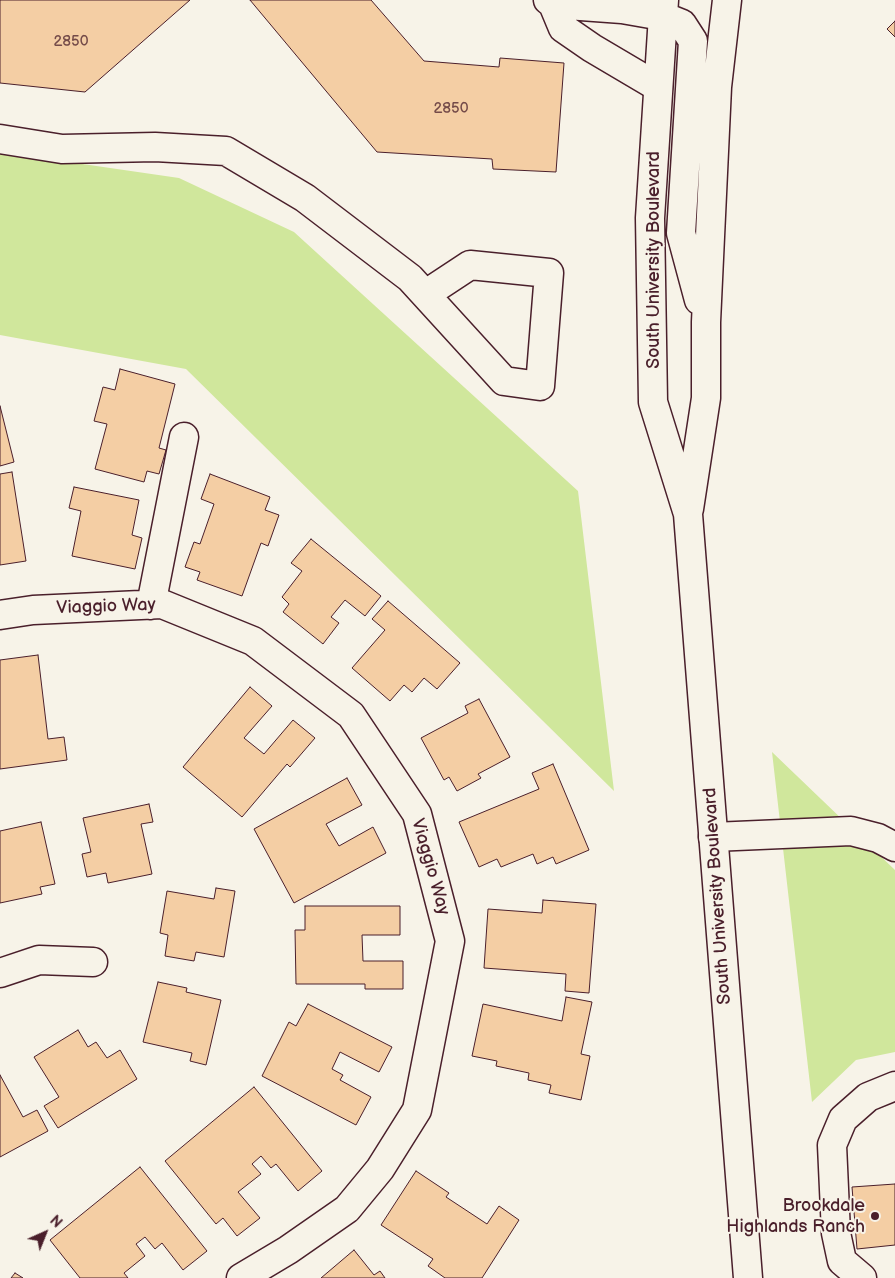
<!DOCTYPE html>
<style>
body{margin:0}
#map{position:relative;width:895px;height:1278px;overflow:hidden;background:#f7f3e8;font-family:"Balsamiq Sans",sans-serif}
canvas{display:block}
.north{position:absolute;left:20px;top:1208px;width:50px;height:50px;-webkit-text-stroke:4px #f7f3e8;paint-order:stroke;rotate:44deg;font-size:14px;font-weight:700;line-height:20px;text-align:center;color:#4a1f2b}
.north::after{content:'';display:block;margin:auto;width:18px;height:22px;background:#4a1f2b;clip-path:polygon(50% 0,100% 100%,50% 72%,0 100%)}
</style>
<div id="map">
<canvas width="895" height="1278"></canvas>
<div class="north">N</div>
</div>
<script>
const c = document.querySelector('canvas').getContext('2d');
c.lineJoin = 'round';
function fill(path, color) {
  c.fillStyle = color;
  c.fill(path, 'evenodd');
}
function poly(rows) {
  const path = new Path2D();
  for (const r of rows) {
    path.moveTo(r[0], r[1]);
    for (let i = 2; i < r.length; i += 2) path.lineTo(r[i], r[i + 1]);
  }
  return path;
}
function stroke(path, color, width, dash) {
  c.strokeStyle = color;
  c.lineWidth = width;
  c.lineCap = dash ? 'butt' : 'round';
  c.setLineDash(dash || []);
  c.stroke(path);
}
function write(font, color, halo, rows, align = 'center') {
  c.font = font + ' "Balsamiq Sans",sans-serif';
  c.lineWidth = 4;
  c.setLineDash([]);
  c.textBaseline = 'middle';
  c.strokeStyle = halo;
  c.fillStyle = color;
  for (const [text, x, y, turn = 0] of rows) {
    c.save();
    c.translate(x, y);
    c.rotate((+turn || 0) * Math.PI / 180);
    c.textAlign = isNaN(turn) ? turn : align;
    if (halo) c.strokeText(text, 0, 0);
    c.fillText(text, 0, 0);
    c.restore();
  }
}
const green = poly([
 [0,152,179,178,294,232,578,491,614,791,186,369,0,335],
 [772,752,895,870,895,1052,856,1060,812,1102]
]);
const building = poly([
 [0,0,190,0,85,92,0,83,0,0],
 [250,0,371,0,424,61,499,67,500,58,564,63,556,172,493,169,492,159,377,152,250,0],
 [895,21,895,37,887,29,895,21],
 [120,369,175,384,159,448,166,450,159,474,147,471,144,482,95,469,107,424,94,421,103,387,115,390,120,369],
 [0,406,14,462,0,466,0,406],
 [12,472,26,561,0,565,0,474,12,472],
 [210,474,270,497,265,510,279,515,268,546,261,543,242,596,197,580,200,572,185,567,194,542,200,544,214,504,201,499,210,474],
 [74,487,139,500,132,535,142,538,135,569,72,556,81,511,69,508,74,487],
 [311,539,381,596,365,616,345,600,331,617,339,623,323,644,283,612,289,604,282,597,302,571,291,563,311,539],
 [388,601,460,663,437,689,424,678,412,692,404,685,390,701,352,668,385,630,372,619,388,601],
 [38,655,48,739,64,737,67,760,0,769,0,660,38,655],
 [250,687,272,706,244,738,264,754,293,720,315,738,290,767,287,764,242,817,183,767,250,687],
 [479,699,510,757,478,774,481,778,457,791,449,777,444,780,421,738,468,713,465,706,479,699],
 [553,764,589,850,556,864,553,857,537,864,533,854,501,867,497,859,479,867,459,822,539,789,532,773,553,764],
 [347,778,362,805,326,824,339,846,373,827,386,853,294,903,254,829,347,778],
 [149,804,153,822,141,824,152,874,108,883,106,873,87,877,82,854,91,852,83,818,149,804],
 [41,822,55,884,40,887,42,894,0,903,0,831,41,822],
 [216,888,235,891,224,957,196,952,194,961,165,956,168,935,160,933,167,891,214,899,216,888],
 [543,900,596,904,589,993,565,991,566,974,484,968,488,909,542,913,543,900],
 [305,906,400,906,400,935,362,935,363,961,403,961,403,989,365,989,365,984,296,984,295,930,305,930,305,906],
 [158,982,187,988,186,992,221,1000,206,1065,190,1061,192,1053,143,1042,158,982],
 [566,997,592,1002,581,1054,590,1056,581,1100,549,1093,551,1085,528,1080,529,1073,496,1066,497,1061,472,1056,483,1004,562,1021,566,997],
 [308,1004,392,1047,379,1072,340,1052,332,1069,343,1075,340,1080,371,1097,356,1125,262,1076,289,1022,296,1026,308,1004],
 [78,1030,88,1047,96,1042,107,1058,120,1050,137,1079,58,1128,44,1106,59,1097,34,1057,78,1030],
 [0,1075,23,1117,37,1110,48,1131,0,1157,0,1075],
 [254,1087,322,1171,298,1191,276,1164,271,1168,261,1156,252,1164,261,1174,238,1192,260,1218,237,1236,223,1218,216,1224,165,1161,254,1087],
 [140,1167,207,1251,183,1270,162,1243,155,1249,145,1237,136,1244,145,1256,124,1273,128,1278,80,1278,50,1240,140,1167],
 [416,1171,449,1193,446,1197,487,1224,499,1206,519,1220,482,1278,445,1278,428,1266,433,1259,381,1225,416,1171],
 [895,1184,895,1245,857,1249,852,1187,895,1184],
 [354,1250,374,1275,380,1271,385,1278,321,1278,354,1250],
 [15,1273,23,1278,11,1278,15,1273]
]);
const minor = poly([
 [548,0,553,4,563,28,592,48,658,87],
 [553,4,622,9,662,16],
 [0,139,62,149,155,147,226,151,305,198,410,278,504,381,540,386,549,273,470,265,426,294],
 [151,605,184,437],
 [0,615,33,610,162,604,253,641,351,715,417,814,450,941,417,1110,380,1169,347,1209,288,1250,241,1278],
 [713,837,851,831,878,838,895,847],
 [0,973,39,960,93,962],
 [862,1278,842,1261,836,1233,832,1145,843,1119,868,1097,895,1086]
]);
const major = poly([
 [664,0,650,218,653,402,688,514,748,1278],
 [662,16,682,24,693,41,681,233,699,300],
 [689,509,706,398,706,322,717,87,727,0]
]);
const markers = [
 [875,1216,5,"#4a1f2b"]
];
const numberNames = [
 ["2850",71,42],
 ["2850",451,109]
];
const streetNames = [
 ["South University Boulevard",654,260,-90],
 ["Viaggio Way",106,607,-2],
 ["Viaggio Way",430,867,74],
 ["South University Boulevard",718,896,-94]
];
const poiNames = [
 ["Brookdale",865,1206],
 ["Highlands Ranch",865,1227]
];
fill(green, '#d0e79c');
fill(building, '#f4cea4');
stroke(building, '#4a1f2b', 1);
stroke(minor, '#4a1f2b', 31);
stroke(major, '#4a1f2b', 31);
stroke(minor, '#f7f3e8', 28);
stroke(major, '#f7f3e8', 28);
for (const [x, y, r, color] of markers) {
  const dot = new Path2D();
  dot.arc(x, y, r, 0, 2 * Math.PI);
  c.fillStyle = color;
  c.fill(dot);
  stroke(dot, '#f7f3e8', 2);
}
write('15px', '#744b49', null, numberNames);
write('18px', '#4a1f2b', '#f7f3e8', streetNames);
write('18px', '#4a1f2b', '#f7f3e8', poiNames, 'right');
</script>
